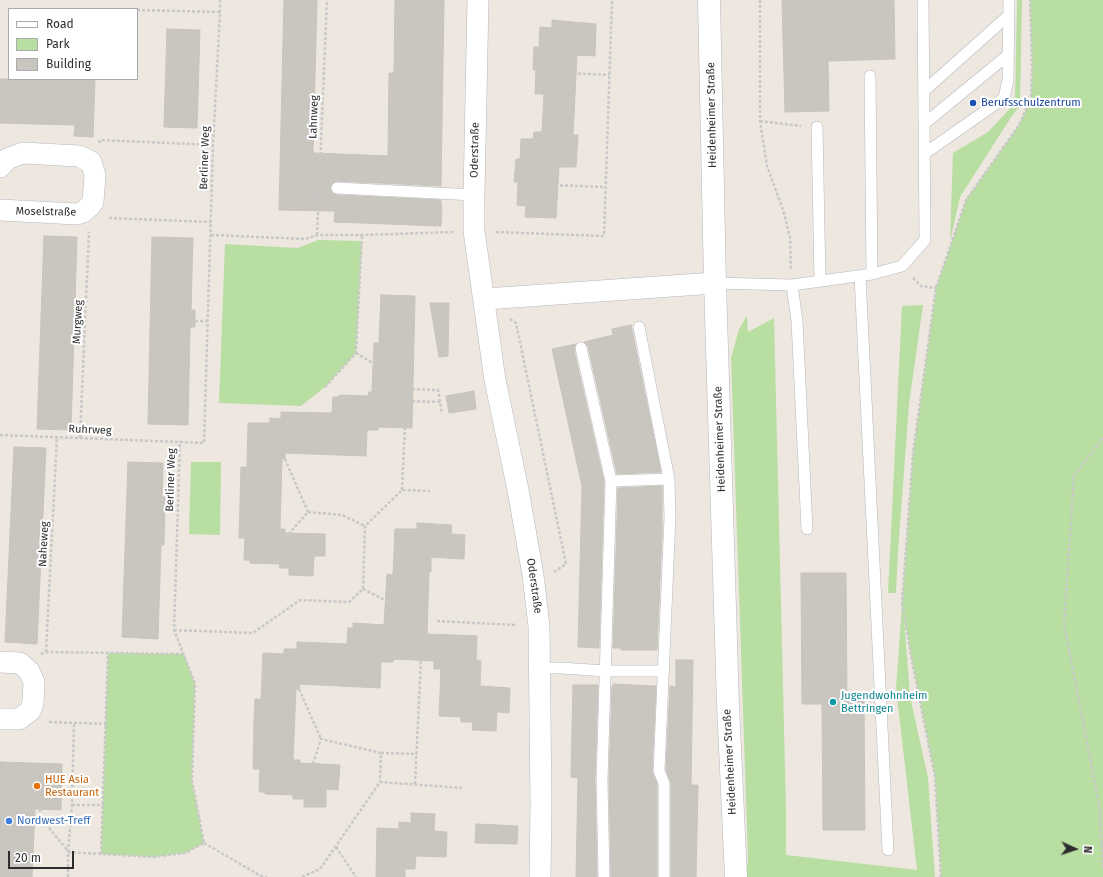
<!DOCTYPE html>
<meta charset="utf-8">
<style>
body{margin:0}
#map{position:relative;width:1103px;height:877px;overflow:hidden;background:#ede7e0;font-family:"Fira Sans",sans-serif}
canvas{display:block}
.legend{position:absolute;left:8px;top:8px;width:130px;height:72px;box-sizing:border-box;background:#fff;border:1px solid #ababab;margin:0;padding:5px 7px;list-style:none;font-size:12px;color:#2d2d2d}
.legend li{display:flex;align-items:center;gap:8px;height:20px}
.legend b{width:20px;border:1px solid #ababab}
.north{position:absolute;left:1055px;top:829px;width:40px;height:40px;-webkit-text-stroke:3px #fff;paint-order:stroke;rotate:93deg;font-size:11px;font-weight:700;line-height:16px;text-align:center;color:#2d2d2d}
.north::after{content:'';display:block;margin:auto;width:14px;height:18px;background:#2d2d2d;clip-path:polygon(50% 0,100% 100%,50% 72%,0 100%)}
.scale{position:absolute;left:8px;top:851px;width:66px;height:18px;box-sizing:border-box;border:2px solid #2d2d2d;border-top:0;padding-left:5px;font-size:12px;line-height:14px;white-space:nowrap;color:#2d2d2d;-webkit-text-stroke:3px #fff;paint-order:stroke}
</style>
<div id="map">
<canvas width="1103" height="877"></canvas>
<ul class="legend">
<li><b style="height:5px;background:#fff"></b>Road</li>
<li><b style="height:11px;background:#b9dea2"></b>Park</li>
<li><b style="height:11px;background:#c9c5bf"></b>Building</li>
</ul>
<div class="north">N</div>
<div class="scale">20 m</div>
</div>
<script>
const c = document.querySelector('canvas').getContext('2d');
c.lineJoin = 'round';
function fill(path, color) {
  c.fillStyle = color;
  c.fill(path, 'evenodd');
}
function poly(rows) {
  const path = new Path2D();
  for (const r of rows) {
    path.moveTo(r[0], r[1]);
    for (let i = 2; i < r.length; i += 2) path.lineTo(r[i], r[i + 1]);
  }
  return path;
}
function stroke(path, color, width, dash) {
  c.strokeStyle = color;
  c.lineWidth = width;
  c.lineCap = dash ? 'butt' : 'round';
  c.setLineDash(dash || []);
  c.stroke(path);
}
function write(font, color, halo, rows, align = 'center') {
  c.font = font + ' "Fira Sans",sans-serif';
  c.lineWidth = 4;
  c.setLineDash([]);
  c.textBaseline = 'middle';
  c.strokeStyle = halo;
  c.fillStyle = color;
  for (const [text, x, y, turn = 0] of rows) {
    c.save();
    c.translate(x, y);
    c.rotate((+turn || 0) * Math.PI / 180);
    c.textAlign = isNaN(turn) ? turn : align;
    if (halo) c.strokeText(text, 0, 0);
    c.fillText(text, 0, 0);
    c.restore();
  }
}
const green = poly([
 [1017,0,1022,0,1020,105,1008,122,960,197,950,241,953,153,988,132,1015,103],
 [1030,0,1103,0,1103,877,941,877,935,777,912,661,904,617,910,696,928,778,935,877,746,877,748,858,731,358,739,329,747,316,748,332,774,318,786,809,786,855,917,870,896,688,913,453,936,288,966,200,1019,125,1031,98,1032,65],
 [318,240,362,241,356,353,325,387,301,406,219,403,225,244,298,248],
 [923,305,909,404,898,552,896,593,888,593,902,306],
 [191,462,221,462,220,535,189,534],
 [108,653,184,654,195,684,192,780,204,843,185,853,153,857,101,854]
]);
const building = poly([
 [284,0,317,0,313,153,388,156,389,73,394,73,395,0,444,0,441,186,337,181,331,184,330,188,333,194,337,195,441,200,441,206,442,206,441,226,334,222,335,211,279,210,284,0],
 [782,0,894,0,895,59,828,61,829,111,785,112,782,0],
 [552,20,596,24,595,56,577,55,573,135,578,135,576,167,559,167,556,218,525,217,526,206,517,205,518,182,514,182,516,159,520,159,521,139,533,139,534,132,542,132,544,94,535,94,536,70,533,70,534,47,539,47,540,27,552,28,552,20],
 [167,29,200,30,197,128,164,127,167,29],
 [0,79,95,79,93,137,74,136,75,125,0,123,0,79],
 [44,236,77,237,71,430,37,429,44,236],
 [152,237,193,238,191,310,195,310,195,327,190,327,188,425,148,424,152,237],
 [381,295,415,296,412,428,378,427,378,430,367,430,366,456,285,453,285,459,282,459,280,529,285,529,285,533,325,534,325,556,314,556,313,576,289,575,289,568,279,568,280,564,250,563,250,560,244,560,245,538,239,538,241,467,247,467,248,423,270,423,270,418,281,419,281,412,332,413,333,397,339,397,339,395,368,396,369,392,372,392,374,343,379,343,381,295],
 [430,303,449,303,448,356,439,357,430,303],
 [631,325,634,340,661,472,617,474,588,346,584,342,613,335,612,329,631,325],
 [576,344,574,350,604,482,599,648,578,647,582,486,552,349,576,344],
 [474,391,476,409,449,413,446,396,474,391],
 [14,447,46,448,37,644,5,642,14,447],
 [128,462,163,463,162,497,165,497,164,545,161,545,158,639,122,637,128,462],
 [662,486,662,533,657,650,621,650,621,648,613,648,618,488,662,486],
 [417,523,452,525,451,534,465,535,464,559,431,557,431,572,429,571,427,634,477,636,476,660,481,661,480,686,510,688,509,713,497,712,496,731,472,730,473,722,461,722,461,717,439,716,441,669,434,669,434,661,394,659,393,662,381,662,380,688,300,684,299,689,296,689,293,760,300,760,300,763,340,765,338,790,326,789,326,807,304,807,304,799,293,799,293,795,265,794,265,792,259,792,260,769,253,769,254,721,255,699,261,699,263,653,284,654,284,649,297,649,297,642,347,644,348,628,353,628,353,623,384,625,387,574,393,575,395,529,417,529,417,523],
 [801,573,846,573,847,700,864,700,865,830,823,830,822,704,802,704,801,573],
 [676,660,693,660,691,785,698,785,696,877,671,877,671,783,666,770,670,686,676,687,676,660],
 [614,684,656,686,652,771,657,784,657,877,611,877,609,780,612,686,614,686,614,684],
 [573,685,598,685,595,780,597,877,576,877,578,778,571,777,573,685],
 [0,762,62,764,61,810,35,809,32,877,0,877,0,762],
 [411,813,435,814,434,831,447,832,446,857,416,856,415,869,405,869,405,877,376,877,377,828,399,829,399,822,411,823,411,813],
 [476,824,518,826,517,844,475,843,476,824]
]);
const path = poly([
 [760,0,760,121,767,166,783,210,790,237,791,269],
 [137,10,220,12],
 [567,69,567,73,609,75],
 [0,99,10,92,13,79],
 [760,121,801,126],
 [99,143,100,140,213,145],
 [549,181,549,185,605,187],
 [109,218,211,222],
 [496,232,604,236,612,0],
 [211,235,305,239,317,235,362,235,453,232],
 [317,235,327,0],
 [913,278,921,286,936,288],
 [510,319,516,323,566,564,554,572],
 [195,321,208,321],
 [356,353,389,373],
 [325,387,356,353,362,235],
 [402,389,438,390,442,413],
 [402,401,440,402],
 [408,401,409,389],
 [0,435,180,442],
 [80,438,89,232],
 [1103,438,1074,476,1064,624,1099,804,1103,870],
 [285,459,308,512],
 [402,490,405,427],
 [308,512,342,515,365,526],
 [285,538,308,512],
 [363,589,403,609],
 [437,621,517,625],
 [174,630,253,633,300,600,349,602,363,589,365,526,402,490,430,491],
 [46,652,57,437],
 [41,654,46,652,183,654],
 [299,689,321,739],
 [49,722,106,724],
 [381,753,417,754],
 [313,764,321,739,381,753,380,782],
 [415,784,421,660],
 [72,805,103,805],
 [19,817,40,817,68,851],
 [40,817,40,809],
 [204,843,261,876,267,877],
 [336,847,356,877],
 [68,852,72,805,74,723],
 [101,854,108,653],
 [68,877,68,852,153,857,185,853,204,843,192,780,195,684,174,630,180,442,204,443,213,145,220,12,220,0],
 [302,877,320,869,380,782,462,788],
 [941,877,935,777,912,661,902,603,913,453,936,288,966,200,1019,125,1031,98,1032,65,1030,0]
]);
const lane = poly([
 [870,76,872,274],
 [924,91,1009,15],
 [924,124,1008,55],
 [817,127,820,281],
 [924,154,1004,98,1008,80,1009,0],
 [337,188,474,195],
 [860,276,888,850],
 [715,283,792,285,872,274,902,266,925,240,923,0],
 [792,285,797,321,807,529],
 [639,327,669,479,670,517,659,771,664,783,664,877],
 [581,348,611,481,602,780,604,877],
 [611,481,669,479],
 [540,668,561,668,606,671,664,671]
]);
const street = poly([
 [478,0,474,195,474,231,495,380,518,490,533,575,539,626,541,804,540,877],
 [0,167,7,159,23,153,79,156,91,162,95,175,93,202,90,206,83,212,77,214,0,210],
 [485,299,715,283],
 [0,662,20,663,29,671,34,682,33,703,30,711,19,719,0,719]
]);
const secondary = poly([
 [709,0,715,283,728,705,736,877]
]);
const markers = [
 [973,103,4,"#1a4fb4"],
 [833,702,4,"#0f9aa8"],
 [37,786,4,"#e8710a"],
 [9,821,4,"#3f7fe0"]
];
const transitNames = [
 ["Berufsschulzentrum",981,103]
];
const streetNames = [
 ["Heidenheimer Straße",712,115,-91],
 ["Lahnweg",314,117,-88],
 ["Oderstraße",475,150,-89],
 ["Berliner Weg",205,158,-88],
 ["Moselstraße",46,212,1],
 ["Murgweg",78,322,-87],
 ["Ruhrweg",90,430,2],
 ["Heidenheimer Straße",720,439,-92],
 ["Berliner Weg",171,480,-88],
 ["Naheweg",44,544,-87],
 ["Oderstraße",534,586,82],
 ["Heidenheimer Straße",730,762,-93]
];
const cultureNames = [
 ["Jugendwohnheim",841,696],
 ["Bettringen",841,709]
];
const foodNames = [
 ["HUE Asia",45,780],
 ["Restaurant",45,793]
];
const shopNames = [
 ["Nordwest-Treff",17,821]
];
fill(green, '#b9dea2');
fill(building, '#c9c5bf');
stroke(building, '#c8c3ba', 1);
stroke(lane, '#b4b7bf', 12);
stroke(street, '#b4b7bf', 22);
stroke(secondary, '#b4b7bf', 23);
stroke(path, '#c8c8c8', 2.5, [3, 2]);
stroke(lane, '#fff', 11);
stroke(street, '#fff', 21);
stroke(secondary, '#fff', 22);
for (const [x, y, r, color] of markers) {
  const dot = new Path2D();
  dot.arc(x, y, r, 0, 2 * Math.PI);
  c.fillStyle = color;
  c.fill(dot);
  stroke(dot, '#fff', 1.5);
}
write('11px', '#164399', '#fff', transitNames, 'left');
write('11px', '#2d2d2d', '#fff', streetNames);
write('11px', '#0d838f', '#fff', cultureNames, 'left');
write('11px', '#c56008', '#fff', foodNames, 'left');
write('11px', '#366cbe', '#fff', shopNames, 'left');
</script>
